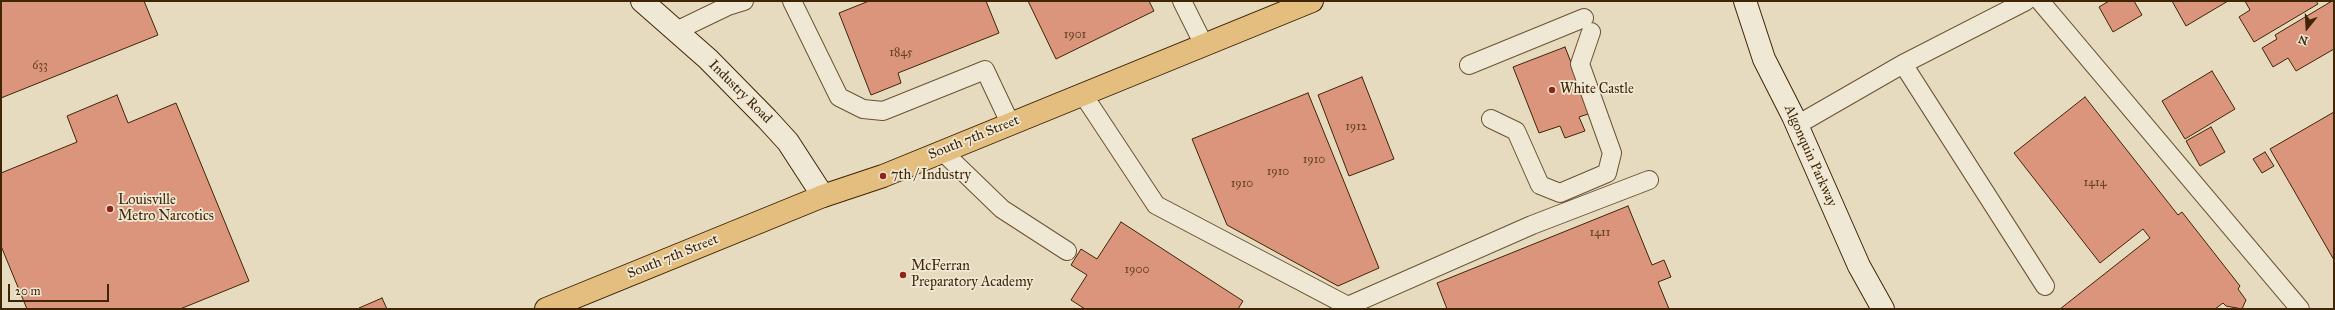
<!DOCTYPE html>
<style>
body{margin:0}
#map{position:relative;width:2335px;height:310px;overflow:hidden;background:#e6dbbe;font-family:"IM FELL Great Primer",serif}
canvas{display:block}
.frame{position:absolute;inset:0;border:2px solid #402505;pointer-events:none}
.north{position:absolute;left:2287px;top:8px;width:40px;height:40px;-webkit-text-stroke:3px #efe8d5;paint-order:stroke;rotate:198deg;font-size:11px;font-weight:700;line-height:16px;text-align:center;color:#402505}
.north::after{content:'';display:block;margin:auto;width:14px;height:18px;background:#402505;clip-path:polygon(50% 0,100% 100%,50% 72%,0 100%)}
.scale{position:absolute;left:8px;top:284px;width:101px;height:18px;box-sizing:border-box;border:2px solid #402505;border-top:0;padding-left:5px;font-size:12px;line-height:14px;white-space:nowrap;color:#402505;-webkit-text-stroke:3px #efe8d5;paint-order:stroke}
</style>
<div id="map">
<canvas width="2335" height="310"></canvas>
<div class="frame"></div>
<div class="north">N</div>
<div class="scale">20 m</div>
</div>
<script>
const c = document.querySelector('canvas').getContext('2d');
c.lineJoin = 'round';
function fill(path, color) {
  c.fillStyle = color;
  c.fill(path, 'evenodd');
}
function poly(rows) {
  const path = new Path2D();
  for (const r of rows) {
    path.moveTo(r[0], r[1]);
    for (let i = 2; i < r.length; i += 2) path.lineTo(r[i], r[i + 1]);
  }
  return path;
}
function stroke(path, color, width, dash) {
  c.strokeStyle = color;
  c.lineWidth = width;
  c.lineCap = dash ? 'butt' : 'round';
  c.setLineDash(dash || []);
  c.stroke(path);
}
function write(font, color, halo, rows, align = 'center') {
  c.font = font + ' "IM FELL Great Primer",serif';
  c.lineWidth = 3.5;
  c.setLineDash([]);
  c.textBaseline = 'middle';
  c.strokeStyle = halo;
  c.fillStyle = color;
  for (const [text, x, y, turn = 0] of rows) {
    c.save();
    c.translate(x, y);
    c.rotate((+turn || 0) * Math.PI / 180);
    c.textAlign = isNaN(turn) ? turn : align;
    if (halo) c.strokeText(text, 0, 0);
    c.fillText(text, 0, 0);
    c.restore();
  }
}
const building = poly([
 [1,1,144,1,158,35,1,98,1,1],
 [869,1,986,1,999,33,898,73,901,83,871,95,839,13,869,1],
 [1028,1,1149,1,1154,11,1056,59,1028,1],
 [2109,1,2134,1,2142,15,2113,32,2099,7,2109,1],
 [2172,1,2228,1,2186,26,2172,1],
 [2245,1,2316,1,2318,4,2254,42,2239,17,2250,10,2245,1],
 [2332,1,2334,1,2334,49,2296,71,2288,58,2273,67,2262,48,2277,39,2275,35,2332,1],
 [1565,47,1591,113,1579,117,1585,131,1565,138,1560,126,1539,133,1513,67,1565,47],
 [2212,71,2235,109,2185,139,2162,101,2212,71],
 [1362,77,1394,159,1349,176,1318,95,1362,77],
 [1308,93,1379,268,1338,286,1227,225,1192,139,1308,93],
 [117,95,128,123,176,103,249,281,180,309,27,309,1,246,1,173,77,142,67,116,117,95],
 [2085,97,2178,215,2182,212,2240,286,2238,289,2246,300,2242,309,2226,306,2223,303,2215,309,2060,309,2150,238,2143,229,2100,263,2014,153,2085,97],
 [2334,112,2334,260,2270,149,2334,112],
 [2211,127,2225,152,2200,166,2186,141,2211,127],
 [2265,152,2274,166,2262,173,2253,159,2265,152],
 [1628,206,1652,265,1664,260,1671,277,1658,282,1669,309,1447,309,1437,283,1628,206],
 [1121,222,1243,301,1238,309,1085,309,1071,300,1087,275,1071,265,1081,249,1097,259,1121,222],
 [382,298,387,309,359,309,359,308,382,298]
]);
const service = poly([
 [792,1,839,97,863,109,883,111,985,70,1010,123],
 [1182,1,1204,45],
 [2040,1,2300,309],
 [676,31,728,6,744,1],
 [1903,64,2045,286],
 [1469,65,1584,18],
 [1082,93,1156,205,1348,306,1532,225,1649,180],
 [1491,119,1516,131,1540,185,1560,193,1607,173,1612,153,1580,64,1591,32],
 [1797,125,1903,64,2026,1],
 [942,151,1002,209,1067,251]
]);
const secondary = poly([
 [642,1,708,59,767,119,788,142,823,196],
 [1745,1,1764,59,1793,116,1859,266,1883,309]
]);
const primary = poly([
 [546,309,823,196,883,176,1312,1]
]);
const markers = [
 [1552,90,4,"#8f2418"],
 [883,176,4,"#8f2418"],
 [110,209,4,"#8f2418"],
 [903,275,4,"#8f2418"]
];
const numberNames = [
 ["1901",1075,35],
 ["1845",901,53],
 ["633",40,66],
 ["1912",1356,127],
 ["1910",1314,160],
 ["1910",1278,172],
 ["1414",2095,183],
 ["1910",1242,184],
 ["1411",1600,233],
 ["1900",1137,270]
];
const poiNames = [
 ["White Castle",1560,90],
 ["7th / Industry",891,176],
 ["Louisville",118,201],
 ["Metro Narcotics",118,217],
 ["McFerran",911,267],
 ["Preparatory Academy",911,283]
];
const streetNames = [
 ["Industry Road",740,92,45],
 ["South 7th Street",974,138,-22],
 ["Algonquin Parkway",1810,156,66],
 ["South 7th Street",673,257,-22]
];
fill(building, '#da957c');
stroke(building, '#402505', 1);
stroke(service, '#6a5233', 20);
stroke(secondary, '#402505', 24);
stroke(primary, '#402505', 24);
stroke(service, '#efe8d5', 18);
stroke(secondary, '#efe8d5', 22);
stroke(primary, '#e3be7f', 22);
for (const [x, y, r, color] of markers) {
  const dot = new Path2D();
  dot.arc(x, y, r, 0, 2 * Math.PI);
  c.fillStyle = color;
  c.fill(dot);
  stroke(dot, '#efe8d5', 1.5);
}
write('12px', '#664123', null, numberNames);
write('14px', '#402505', '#efe8d5', poiNames, 'left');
write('14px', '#402505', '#efe8d5', streetNames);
</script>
